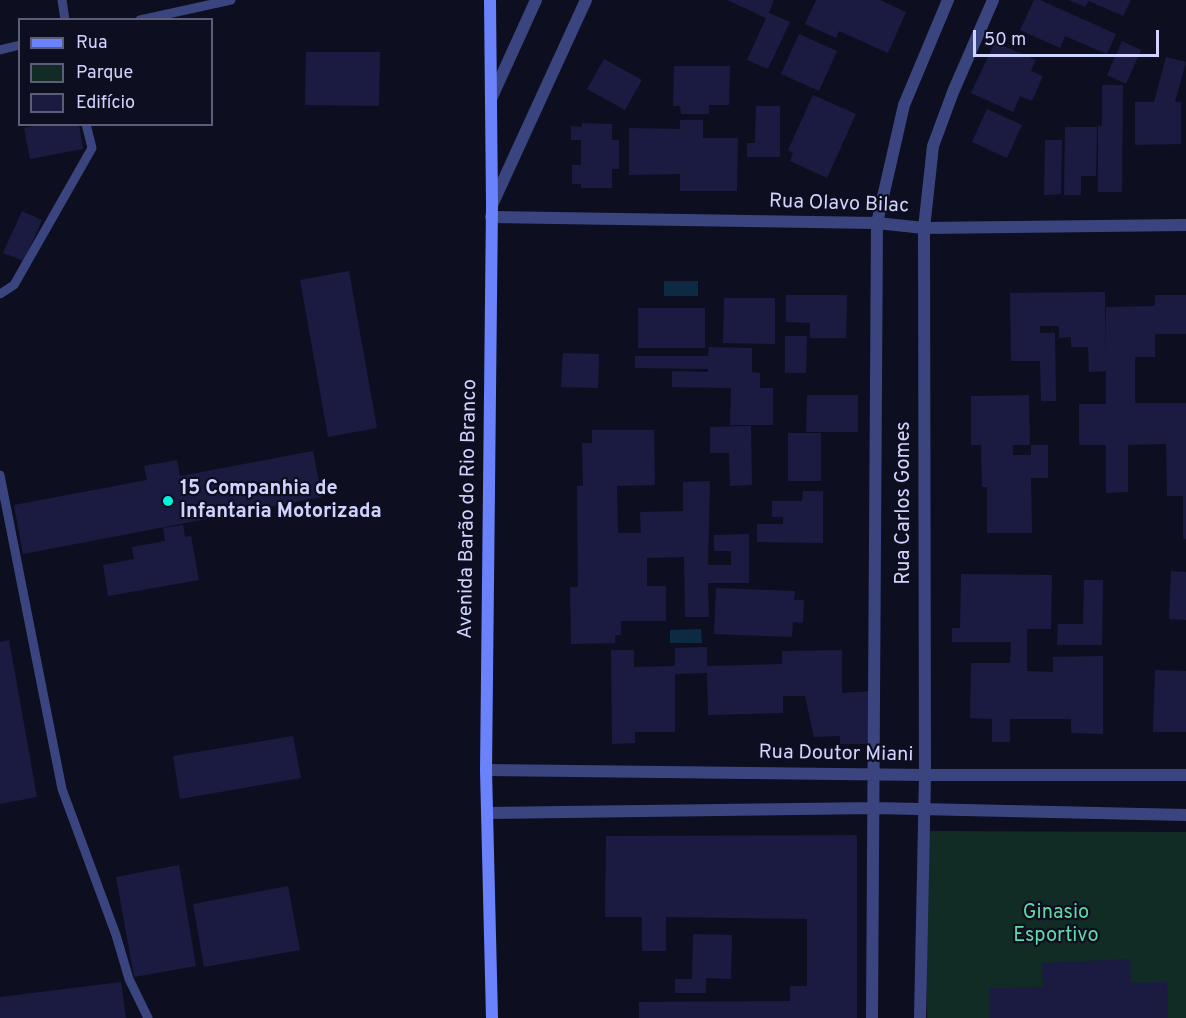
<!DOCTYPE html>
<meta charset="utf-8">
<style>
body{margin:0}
#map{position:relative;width:1186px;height:1018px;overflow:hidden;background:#0e0e21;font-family:Overpass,sans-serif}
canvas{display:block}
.legend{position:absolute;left:18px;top:18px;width:195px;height:108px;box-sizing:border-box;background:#0e0e21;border:2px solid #5c5d79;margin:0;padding:8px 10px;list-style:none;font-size:18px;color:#d0d3fe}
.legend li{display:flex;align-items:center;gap:12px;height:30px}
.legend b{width:30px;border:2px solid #5c5d79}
.scale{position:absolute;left:973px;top:30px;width:186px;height:27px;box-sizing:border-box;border:3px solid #d0d3fe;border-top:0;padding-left:8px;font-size:18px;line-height:21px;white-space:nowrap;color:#d0d3fe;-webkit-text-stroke:4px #0e0e21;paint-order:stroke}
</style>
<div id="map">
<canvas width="1186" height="1018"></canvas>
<ul class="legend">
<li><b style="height:8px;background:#6a82fb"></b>Rua</li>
<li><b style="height:16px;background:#112b25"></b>Parque</li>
<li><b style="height:16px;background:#1b1b42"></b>Edifício</li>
</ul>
<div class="scale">50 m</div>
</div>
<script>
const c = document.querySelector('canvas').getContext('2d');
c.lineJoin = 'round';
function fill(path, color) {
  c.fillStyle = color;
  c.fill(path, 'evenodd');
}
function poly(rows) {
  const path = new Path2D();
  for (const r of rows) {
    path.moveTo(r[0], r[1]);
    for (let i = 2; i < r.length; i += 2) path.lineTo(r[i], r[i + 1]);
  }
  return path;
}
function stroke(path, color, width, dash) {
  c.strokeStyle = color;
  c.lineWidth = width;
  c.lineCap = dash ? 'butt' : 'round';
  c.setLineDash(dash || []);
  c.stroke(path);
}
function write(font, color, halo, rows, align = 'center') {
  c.font = font + ' Overpass,sans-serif';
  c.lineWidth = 4.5;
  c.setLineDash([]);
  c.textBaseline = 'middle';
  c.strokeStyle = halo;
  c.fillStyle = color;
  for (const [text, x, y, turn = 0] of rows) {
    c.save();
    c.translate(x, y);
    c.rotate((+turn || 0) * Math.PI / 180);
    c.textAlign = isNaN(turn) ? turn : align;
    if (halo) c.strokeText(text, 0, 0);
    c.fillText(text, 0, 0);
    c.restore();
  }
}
const green = poly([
 [924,831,1186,832,1186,1018,927,1018]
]);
const water = poly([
 [664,281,698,281,698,296,664,296],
 [701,629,702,643,670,643,670,630]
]);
const building = poly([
 [727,0,774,0,769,13,790,22,768,69,747,60,766,18],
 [816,0,880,0,906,12,888,53,839,31,836,38,805,24],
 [1034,0,1040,0,1116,34,1107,54,1065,36,1060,48,1020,30],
 [1069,0,1131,0,1123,16,1089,1,1085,7],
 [799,34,837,51,819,91,781,74],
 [1122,41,1141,50,1126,84,1107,75],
 [995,42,1036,60,1031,71,1043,76,1032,101,1020,96,1013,112,971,93],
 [306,52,380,52,379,106,305,105],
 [1166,57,1186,62,1175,102,1181,102,1181,144,1135,145,1135,102,1154,102],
 [604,59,642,80,625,110,587,89],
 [674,66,730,66,729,105,709,105,709,114,681,114,680,106,673,106],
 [1102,85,1123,85,1122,192,1098,192,1098,126,1102,126],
 [813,95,856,114,827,178,790,161,793,153,788,150],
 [756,106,780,106,780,157,747,157,747,143,755,143],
 [987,109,1022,125,1007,158,972,142],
 [680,120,703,120,703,138,738,138,737,191,680,191,680,174,629,175,629,128,680,129],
 [582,123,612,124,612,140,619,140,619,169,612,169,612,188,581,188,581,184,572,184,572,165,581,165,581,140,571,140,571,126,582,127],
 [43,124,79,124,83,149,30,159,24,128],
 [1065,127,1097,127,1096,176,1081,176,1081,195,1064,195],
 [1045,140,1062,140,1061,194,1044,195],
 [22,211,42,220,24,261,3,253],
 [349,271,377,428,328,437,300,280],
 [1105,292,1106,358,1106,307,1155,306,1155,295,1186,295,1186,334,1155,334,1155,357,1135,357,1135,403,1186,403,1186,539,1183,539,1183,496,1167,496,1166,444,1128,445,1128,492,1106,493,1106,445,1079,445,1079,404,1106,404,1106,371,1089,372,1088,347,1071,347,1071,337,1059,338,1059,326,1040,326,1040,333,1055,333,1056,401,1041,401,1040,361,1011,361,1010,293],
 [786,295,847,295,846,338,810,338,810,323,786,322],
 [724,298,775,298,775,344,723,343],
 [638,308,705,308,705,348,638,348],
 [785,336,807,336,806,373,785,373],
 [709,347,752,348,752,372,760,373,760,388,773,388,773,425,730,425,731,388,672,387,672,371,708,372,708,369,635,368,635,356,708,356],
 [563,353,599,354,598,388,561,387],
 [807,395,858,395,858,432,806,432],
 [1029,395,1030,445,1013,445,1013,455,1031,455,1031,445,1048,445,1048,478,1031,478,1032,533,987,533,987,487,982,487,981,445,971,445,971,396],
 [751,426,752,485,730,486,729,453,710,453,710,427],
 [592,430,654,430,655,485,617,486,618,533,641,533,640,512,683,511,683,482,710,481,708,565,731,565,731,551,714,551,714,535,749,534,749,583,708,583,709,617,685,617,684,557,647,558,647,586,666,586,666,621,621,621,621,635,615,635,615,643,571,644,570,587,578,587,577,486,583,486,582,443,592,443],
 [788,433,821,433,821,481,788,481],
 [313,451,322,497,23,554,14,505,147,480,144,466,177,460,180,476],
 [803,491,823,491,823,543,757,542,757,524,783,524,783,517,772,517,772,501,802,501],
 [183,525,185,537,191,536,199,580,108,596,103,565,134,559,132,547,165,541,163,528],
 [1171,571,1186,572,1186,620,1169,619],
 [961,574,1052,575,1051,629,1027,629,1027,671,1053,672,1053,657,1103,656,1103,734,1071,733,1071,719,1010,719,1010,742,992,742,992,719,970,718,971,663,1010,663,1011,642,952,642,952,628,960,628],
 [1084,580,1103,580,1102,645,1057,645,1058,624,1083,624],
 [716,588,795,591,794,600,804,600,803,623,793,622,792,637,714,634],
 [9,640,37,797,0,804,0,642],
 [707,647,707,666,782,664,782,651,842,650,842,693,872,691,872,744,840,744,840,736,814,737,805,696,783,696,783,713,708,715,707,673,675,674,675,732,635,732,635,743,612,744,611,650,634,650,634,667,675,666,675,648],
 [1155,670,1186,671,1186,732,1153,732],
 [293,736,301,778,180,799,173,756],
 [857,835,857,1018,639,1018,639,1002,790,1001,790,986,807,986,807,919,666,917,666,951,642,951,642,917,605,917,606,836],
 [179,865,196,966,134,977,116,877],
 [288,886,300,950,204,967,193,904],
 [693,934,732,935,731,979,706,978,706,993,675,993,675,979,692,979],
 [1130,959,1131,983,1167,982,1168,1018,990,1018,989,988,1043,987,1042,963],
 [121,982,126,1018,0,1018,0,997]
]);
const lane = poly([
 [62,0,65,20],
 [140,20,231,0],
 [0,50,20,45],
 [0,294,14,285,92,148,86,124],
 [0,475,62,789,116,935,129,979,148,1018]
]);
const street = poly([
 [491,99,536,0],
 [492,205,586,0],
 [491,217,877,223,924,228,1186,225],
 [486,770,925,775,1186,775],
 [487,813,875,808,1186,815],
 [872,1018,877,223,904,105,948,0],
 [920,1018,925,775,924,228,933,146,953,92,993,0]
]);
const secondary = poly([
 [490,0,492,205,486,770,492,1018]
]);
const markers = [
 [168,501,6,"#07f2dc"]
];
const streetNames = [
 ["Rua Olavo Bilac",839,205,2],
 ["Rua Carlos Gomes",905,503,-90],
 ["Avenida Barão do Rio Branco",469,509,-89],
 ["Rua Doutor Miani",836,755,1]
];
const poiNames = [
 ["15 Companhia de",180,490],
 ["Infantaria Motorizada",180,513]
];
const parkNames = [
 ["Ginasio",1056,914],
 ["Esportivo",1056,937]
];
fill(green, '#112b25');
fill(water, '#0d2a42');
fill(building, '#1b1b42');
stroke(lane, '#3a457f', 9);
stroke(street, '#3a457f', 12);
stroke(secondary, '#6a82fb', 12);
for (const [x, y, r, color] of markers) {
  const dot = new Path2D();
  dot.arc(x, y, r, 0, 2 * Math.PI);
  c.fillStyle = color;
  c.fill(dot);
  stroke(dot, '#0e0e21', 2);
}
write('20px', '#d0d3fe', '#0e0e21', streetNames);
write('bold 20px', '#d0d3fe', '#0e0e21', poiNames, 'left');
write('20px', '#5edba4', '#0e0e21', parkNames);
</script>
